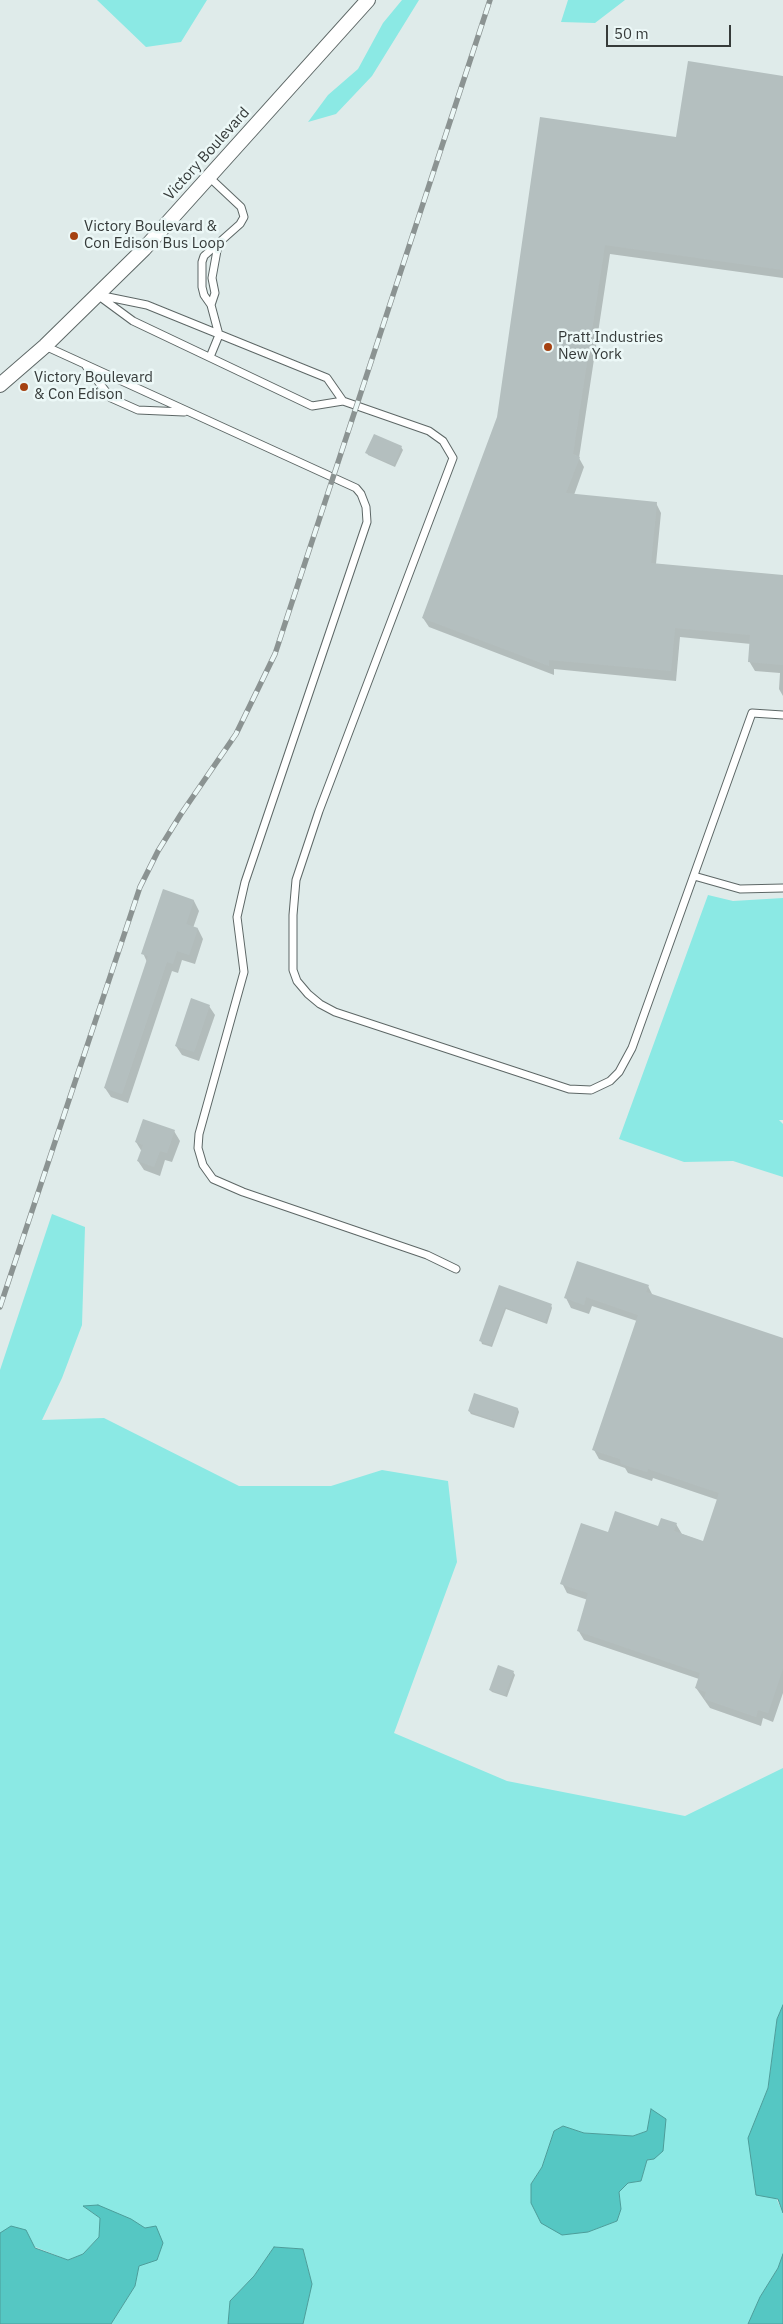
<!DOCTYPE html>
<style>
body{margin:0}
#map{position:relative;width:783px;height:2324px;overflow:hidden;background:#dfebea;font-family:"IBM Plex Sans",sans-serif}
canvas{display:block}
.scale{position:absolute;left:606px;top:25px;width:125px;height:22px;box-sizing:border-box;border:2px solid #363b3a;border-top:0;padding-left:6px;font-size:15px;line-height:18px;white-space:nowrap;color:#363b3a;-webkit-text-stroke:4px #ecf8f7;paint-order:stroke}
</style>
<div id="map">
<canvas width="783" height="2324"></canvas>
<div class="scale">50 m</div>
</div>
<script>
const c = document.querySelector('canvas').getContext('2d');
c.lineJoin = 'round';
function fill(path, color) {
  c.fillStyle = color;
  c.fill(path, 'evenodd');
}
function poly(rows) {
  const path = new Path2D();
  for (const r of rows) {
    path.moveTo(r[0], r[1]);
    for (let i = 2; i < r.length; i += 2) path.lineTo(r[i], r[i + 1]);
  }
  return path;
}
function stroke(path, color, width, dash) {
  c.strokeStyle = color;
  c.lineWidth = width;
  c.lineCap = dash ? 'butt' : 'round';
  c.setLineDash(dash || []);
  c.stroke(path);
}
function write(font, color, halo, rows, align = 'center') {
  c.font = font + ' "IBM Plex Sans",sans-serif';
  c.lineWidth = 5;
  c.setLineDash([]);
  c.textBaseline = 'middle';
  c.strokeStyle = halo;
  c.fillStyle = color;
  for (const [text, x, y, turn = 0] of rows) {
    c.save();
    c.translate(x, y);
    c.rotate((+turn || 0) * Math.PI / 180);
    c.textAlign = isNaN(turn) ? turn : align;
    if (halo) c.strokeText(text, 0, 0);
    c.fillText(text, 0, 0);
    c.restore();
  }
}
const green = poly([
 [97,0,207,0,181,42,146,47],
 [402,0,419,0,372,76,336,114,308,122,328,95,358,69,383,23],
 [568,0,625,0,595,23,561,22],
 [708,895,733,901,783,898,783,1120,779,1120,783,1124,783,1177,733,1161,684,1162,619,1139],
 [52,1214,85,1227,82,1325,62,1378,42,1420,104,1418,239,1486,331,1486,382,1470,448,1481,457,1562,394,1733,507,1781,685,1816,783,1768,783,2005,777,2019,768,2088,749,2138,783,2213,783,2254,778,2268,760,2297,748,2324,303,2324,312,2284,303,2249,274,2247,254,2276,230,2301,228,2324,111,2324,135,2286,145,2228,118,2214,84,2207,100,2218,99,2237,83,2254,68,2260,0,2233,0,1370],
 [651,2110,654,2159,647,2160,641,2181,628,2183,619,2192,621,2208,617,2221,588,2232,531,2184,542,2167,554,2131,563,2126,584,2133,633,2136,647,2131]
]);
const water = poly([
 [783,2005,783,2213,778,2199,756,2195,748,2138,768,2088,777,2019,783,2005],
 [651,2109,666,2119,663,2151,654,2159,647,2160,641,2181,628,2183,619,2192,621,2209,617,2221,588,2232,562,2235,541,2223,531,2203,531,2184,542,2167,554,2131,563,2126,584,2133,633,2136,647,2131,651,2109],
 [98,2205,131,2219,145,2228,156,2226,163,2243,157,2260,139,2266,135,2286,111,2324,0,2324,0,2233,11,2226,26,2230,35,2248,68,2260,83,2254,99,2237,100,2218,83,2206,98,2205],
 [274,2247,303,2249,312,2284,303,2324,228,2324,230,2301,254,2276,274,2247],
 [783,2254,783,2324,748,2324,760,2297,778,2268,783,2254]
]);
const shadow = poly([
 [783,77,783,278,610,254,579,458,584,467,574,495,656,503,661,513,656,564,783,577,783,696,779,689,780,673,755,671,749,661,751,644,680,637,676,681,554,669,554,675,429,627,423,618,498,418,541,118,677,138],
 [401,447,403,450,395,467,368,455,367,453],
 [164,891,194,901,199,911,193,928,198,929,203,939,195,964,182,960,178,973,172,971,128,1103,111,1097,105,1088,147,962,143,953],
 [209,1006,215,1015,199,1061,182,1055,176,1046],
 [174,1131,180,1141,172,1162,165,1160,160,1176,144,1170,138,1161,142,1152,136,1142],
 [648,1286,653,1296,783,1339,783,1693,773,1722,763,1718,761,1726,710,1708,696,1688,699,1679,584,1640,578,1630,588,1600,567,1593,562,1583,609,1534,676,1524,682,1534,704,1542,718,1500,653,1478,652,1481,628,1473,625,1468,599,1459,594,1450,637,1321,592,1306,589,1314,571,1308,566,1298],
 [500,1287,551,1305,552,1308,547,1324,506,1309,492,1347,482,1344,481,1341],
 [475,1395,518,1409,519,1412,514,1428,471,1414,469,1411],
 [513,1672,515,1675,507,1697,492,1692,490,1690]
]);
const building = poly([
 [688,61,783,76,783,270,605,245,573,454,580,457,566,493,657,502,651,563,783,575,783,665,748,662,750,635,675,628,671,671,549,660,549,666,422,618,497,417,540,117,676,137],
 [374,434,402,446,394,465,365,453],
 [163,889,194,900,186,924,198,928,189,955,177,951,173,964,167,962,122,1094,104,1088,148,956,141,954],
 [191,998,210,1005,194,1052,175,1046],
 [143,1119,175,1130,167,1153,160,1151,154,1167,137,1161,143,1145,135,1142],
 [577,1261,649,1285,646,1292,783,1338,783,1668,768,1713,758,1710,756,1717,704,1699,706,1692,695,1688,700,1673,577,1631,588,1593,560,1584,581,1523,608,1532,615,1511,658,1526,661,1518,677,1523,674,1531,703,1541,719,1493,648,1469,647,1472,621,1464,620,1459,592,1450,638,1315,586,1297,584,1305,564,1298],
 [499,1285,552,1304,545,1322,505,1307,491,1345,479,1341],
 [474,1393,518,1408,512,1426,468,1411],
 [498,1665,514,1671,505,1695,489,1690]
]);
const lane = poly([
 [209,177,241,207,244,217,240,224,204,256,202,262,202,287,204,295,211,305,219,335,210,357],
 [99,296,133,321,312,406,343,401,429,431,443,441,453,458,319,811,296,880,293,915,293,970,297,981,308,994,320,1004,335,1012,569,1089,591,1090,610,1081,619,1072,632,1048,752,713,783,715],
 [103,296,147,305,327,378,343,401],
 [211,305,215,293,212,278,218,245],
 [45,346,356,488,361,494,366,507,367,522,245,882,237,917,244,972,199,1134,198,1148,203,1165,213,1179,243,1192,427,1255,456,1269],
 [86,366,111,398,138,410,184,412],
 [694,876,740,889,783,888]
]);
const street = poly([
 [0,385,45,346,144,249,368,0]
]);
const rail = poly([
 [0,1307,140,887,158,851,181,814,236,734,275,654,490,0]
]);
const markers = [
 [74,236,5,"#a54111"],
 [548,347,5,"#a54111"],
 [24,387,5,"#a54111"]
];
const streetNames = [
 ["Victory Boulevard",207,154,-48]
];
const poiNames = [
 ["Victory Boulevard &",84,227],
 ["Con Edison Bus Loop",84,244],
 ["Pratt Industries",558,338],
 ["New York",558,355],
 ["Victory Boulevard",34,378],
 ["& Con Edison",34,395]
];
fill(green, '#8be9e4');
fill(water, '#55c7c3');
stroke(water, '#4c9d9a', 1);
fill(shadow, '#0003');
fill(building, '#b4bfbf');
stroke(lane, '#5d6766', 9);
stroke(street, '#5d6766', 16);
stroke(lane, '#fff', 7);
stroke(street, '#fff', 14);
stroke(rail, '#8b9392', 5.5);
stroke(rail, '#ecf8f7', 4, [11]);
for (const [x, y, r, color] of markers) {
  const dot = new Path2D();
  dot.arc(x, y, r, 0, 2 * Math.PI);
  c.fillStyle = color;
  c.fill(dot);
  stroke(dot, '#ecf8f7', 2);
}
write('15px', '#363b3a', '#ecf8f7', streetNames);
write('15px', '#363b3a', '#ecf8f7', poiNames, 'left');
</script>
